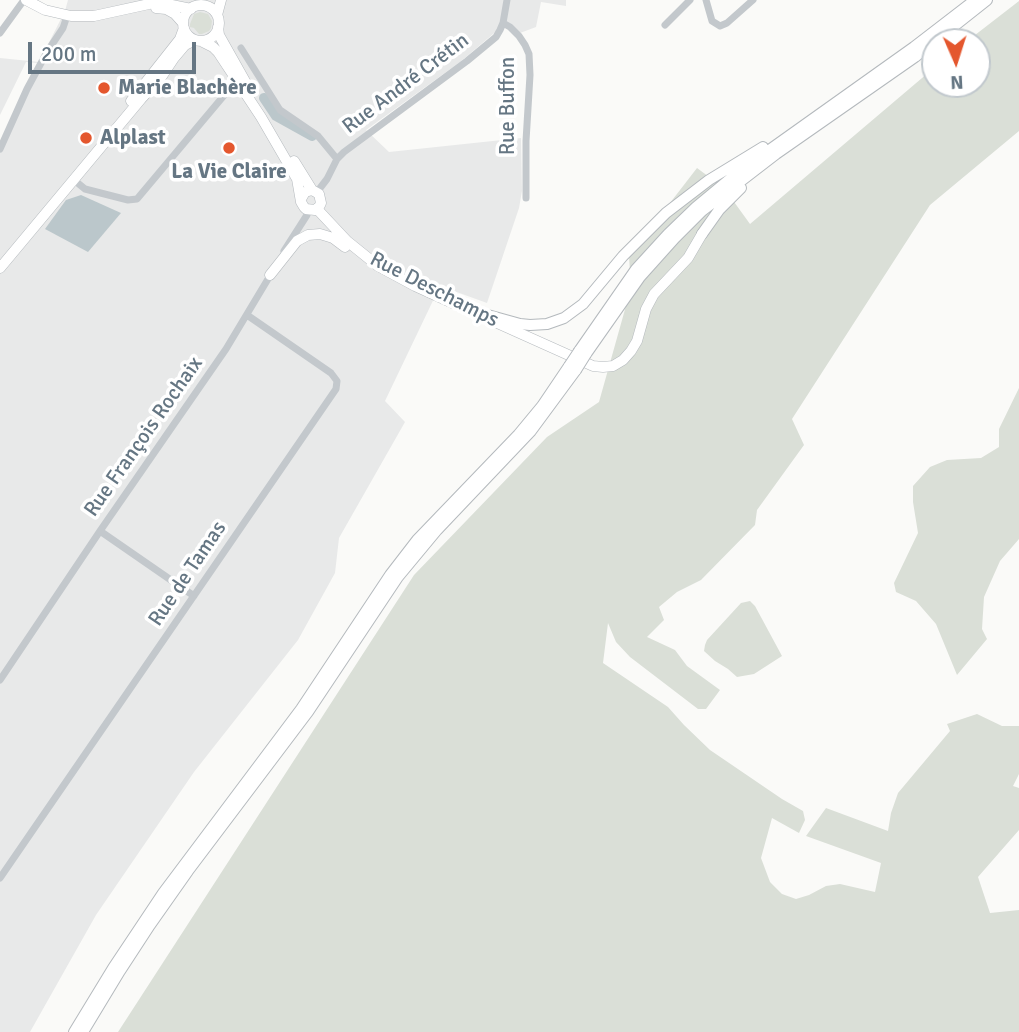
<!DOCTYPE html>
<meta charset="utf-8">
<style>
body{margin:0}
#map{position:relative;width:1019px;height:1032px;overflow:hidden;background:#fafaf8;font-family:Signika,sans-serif}
canvas{display:block}
.north{position:absolute;left:921px;top:28px;width:70px;height:70px;box-sizing:border-box;background:#fff;border:2px solid #c1c8cd;border-radius:50%;rotate:177deg;font-size:19px;font-weight:700;line-height:28px;text-align:center;color:#657683}
.north::after{content:'';display:block;margin:auto;width:24px;height:32px;background:#e4572e;clip-path:polygon(50% 0,100% 100%,50% 72%,0 100%)}
.scale{position:absolute;left:28px;top:42px;width:168px;height:32px;box-sizing:border-box;border:4px solid #657683;border-top:0;padding-left:9px;font-size:21px;line-height:24px;white-space:nowrap;color:#657683;-webkit-text-stroke:5px #fff;paint-order:stroke}
</style>
<div id="map">
<canvas width="1019" height="1032"></canvas>
<div class="north">N</div>
<div class="scale">200 m</div>
</div>
<script>
const c = document.querySelector('canvas').getContext('2d');
c.lineJoin = 'round';
function fill(path, color) {
  c.fillStyle = color;
  c.fill(path, 'evenodd');
}
function poly(rows) {
  const path = new Path2D();
  for (const r of rows) {
    if (r.length === 3) {
      path.moveTo(r[0] + r[2], r[1]);
      path.arc(r[0], r[1], r[2], 0, 2 * Math.PI);
      continue;
    }
    path.moveTo(r[0], r[1]);
    for (let i = 2; i < r.length; i += 2) path.lineTo(r[i], r[i + 1]);
  }
  return path;
}
function stroke(path, color, width, dash) {
  c.strokeStyle = color;
  c.lineWidth = width;
  c.lineCap = dash ? 'butt' : 'round';
  c.setLineDash(dash || []);
  c.stroke(path);
}
function write(font, color, halo, rows, align = 'center') {
  c.font = font + ' Signika,sans-serif';
  c.lineWidth = 7;
  c.setLineDash([]);
  c.textBaseline = 'middle';
  c.strokeStyle = halo;
  c.fillStyle = color;
  for (const [text, x, y, turn = 0] of rows) {
    c.save();
    c.translate(x, y);
    c.rotate((+turn || 0) * Math.PI / 180);
    c.textAlign = isNaN(turn) ? turn : align;
    if (halo) c.strokeText(text, 0, 0);
    c.fillText(text, 0, 0);
    c.restore();
  }
}
const built = poly([
 [68,0,566,0,566,6,541,2,536,27,520,33,511,24,499,29,460,62,366,130,389,152,521,138,522,191,519,208,487,303,440,286,385,401,405,422,339,538,335,573,298,640,194,772,96,915,30,1032,0,1032,0,143,38,63,26,62,0,115,0,58,39,62,65,11]
]);
const green = poly([
 [1019,1,1019,131,930,205,792,419,804,445,757,510,755,525,701,580,677,592,659,607,664,620,647,637,675,650,687,666,720,690,706,709,698,709,630,657,616,642,608,623,603,663,668,707,684,725,710,750,782,799,803,811,805,820,799,833,772,818,761,858,770,882,782,894,796,899,809,895,826,886,840,884,875,892,881,863,806,836,826,808,888,831,891,813,898,793,950,731,947,724,977,714,1002,726,1019,726,1019,774,1013,786,1019,788,1019,830,978,877,990,913,1019,910,1019,1032,118,1032,414,575,547,437,599,402,631,288,629,256,697,168,724,188,750,224,935,67,935,84,977,84,977,42,966,42],
 [200,12,208,14,212,21,211,28,209,31,202,34,199,34,194,28,190,27,190,24,194,14],
 [1019,388,1019,539,1000,561,984,597,982,629,987,639,957,675,936,624,916,601,896,592,894,583,918,533,913,502,913,486,930,467,947,460,981,458,999,447,999,429],
 [750,601,755,606,782,656,754,674,737,677,728,669,715,661,704,651,705,645,707,640,741,603]
]);
const water = poly([
 [81,195,121,213,88,252,45,229,66,200]
]);
const river = poly([
 [264,98,276,116,312,136]
]);
const minor = poly([
 [706,0,712,21,720,26,727,23,753,0],
 [503,23,510,27,519,36,525,45,529,54,530,75,526,141,526,198],
 [665,25,690,0],
 [0,33,24,0],
 [241,48,280,110,318,136,337,159],
 [0,149,27,89,47,52,63,28,67,16],
 [74,180,85,189,128,200,137,199,237,80],
 [317,192,327,179,337,159,344,152,467,61,496,37,500,30,503,23,507,0],
 [284,251,307,215,309,210],
 [100,531,194,596],
 [0,680,100,531,226,349,271,274],
 [0,878,336,389,337,381,331,373,247,315]
]);
const major = poly([
 [26,0,45,10,71,16,94,16,158,2,191,9],
 [201,23,18],
 [156,8,166,9,175,14,183,23],
 [217,15,221,0],
 [218,27,219,35,246,83],
 [201,41,213,47,218,52,261,117,297,179,301,202,304,207,306,209,315,210,319,207,321,203,319,194,312,190,305,192,301,199],
 [131,101,180,39,184,28],
 [294,161,312,190],
 [317,209,347,241,378,266,415,286,472,312],
 [0,268,141,99,162,76,174,58,185,45,195,40],
 [270,275,297,241,308,235,320,234,333,238,345,247],
 [486,318,593,366,603,367,613,366,623,360,631,351,637,341,646,309,654,294,688,258,702,234]
]);
const highway = poly([
 [702,234,719,210,741,188],
 [466,309,520,324,530,325,547,324,564,318,583,304,623,256,666,213,709,180,763,147],
 [579,351,636,269,668,234,696,207,737,173,914,47,975,0],
 [586,354,640,277,675,238,702,211,776,154,915,57,987,0],
 [74,1032,113,968,163,893,301,709,390,575,417,540,518,435,542,406,569,366],
 [83,1032,120,971,150,925,188,871,308,712,398,577,437,530,531,431,576,370]
]);
const highwayBridge = poly([
 [569,366,579,351],
 [576,370,586,354]
]);
const markers = [
 [104,88,7,"#e4572e"],
 [86,138,7,"#e4572e"],
 [229,148,7,"#e4572e"]
];
const streetNames = [
 ["Rue André Crétin",406,84,-37],
 ["Rue Buffon",508,106,-90],
 ["Rue Deschamps",434,290,27],
 ["Rue François Rochaix",144,437,-55],
 ["Rue de Tamas",188,574,-56]
];
const poiNames = [
 ["Marie Blachère",118,88],
 ["Alplast",100,138],
 ["La Vie Claire",229,172,"center"]
];
fill(built, '#e8e9e9');
fill(green, '#dadfd7');
fill(water, '#bbc7cb');
stroke(river, '#bbc7cb', 10);
stroke(major, '#b5babe', 11);
stroke(highway, '#b4b9bd', 12);
stroke(minor, '#c3c8cc', 7);
stroke(major, '#fff', 10);
stroke(highway, '#fff', 10);
stroke(highwayBridge, '#b4b9bd', 12, []);
stroke(highwayBridge, '#fff', 10);
for (const [x, y, r, color] of markers) {
  const dot = new Path2D();
  dot.arc(x, y, r, 0, 2 * Math.PI);
  c.fillStyle = color;
  c.fill(dot);
  stroke(dot, '#fff', 2.5);
}
write('21px', '#657683', '#fff', streetNames);
write('bold 21px', '#657683', '#fff', poiNames, 'left');
</script>
